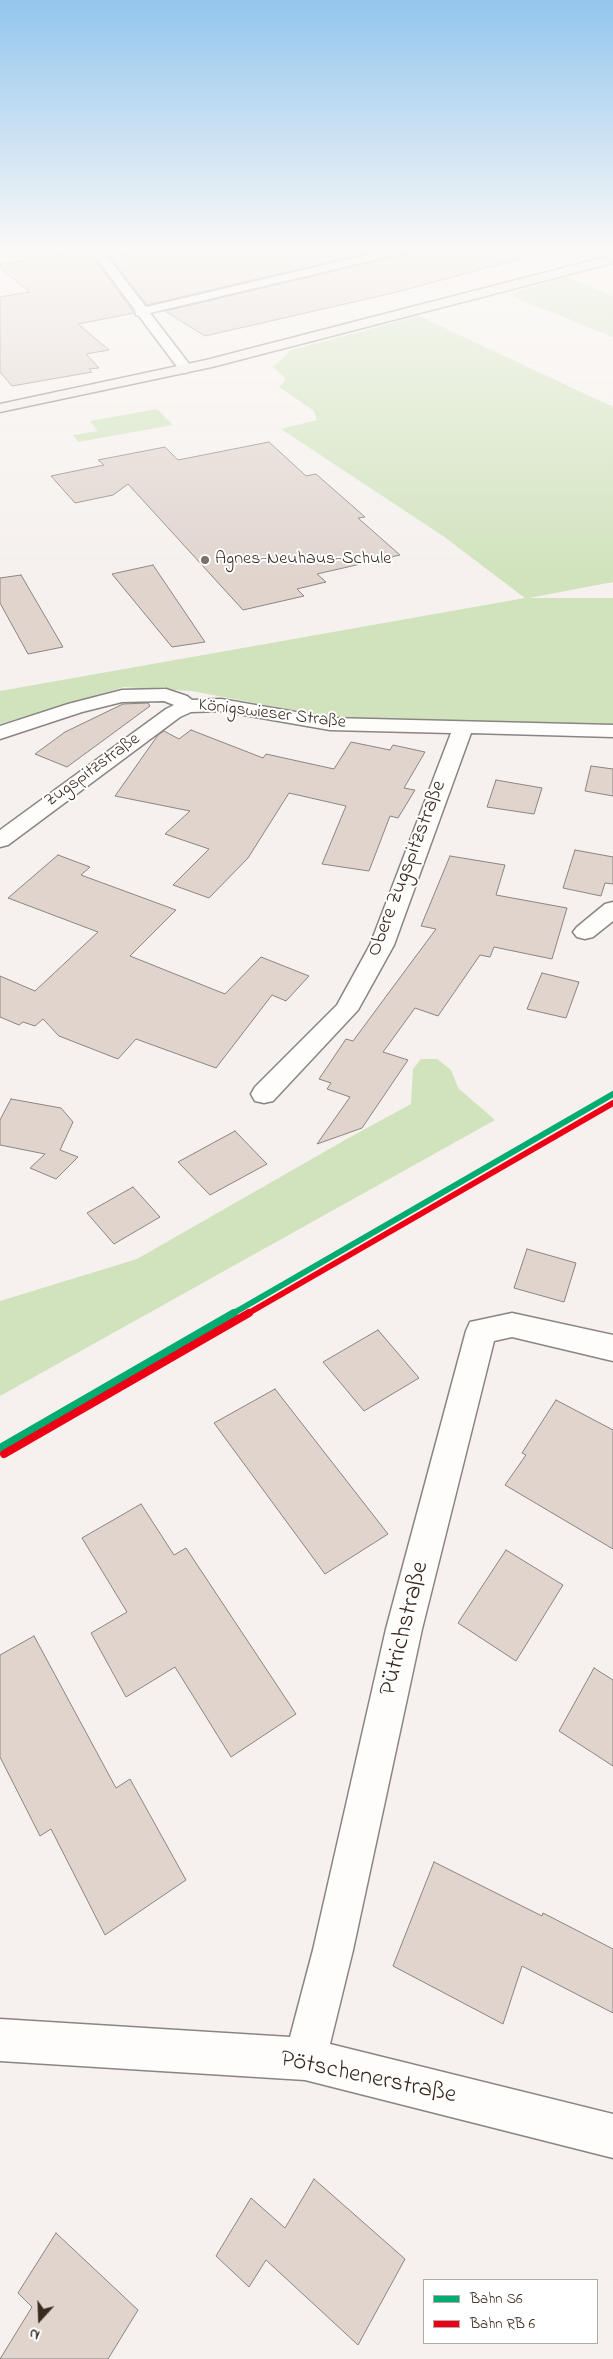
<!DOCTYPE html>
<meta charset="utf-8">
<style>
body{margin:0}
#map{position:relative;width:613px;height:2359px;overflow:hidden;background:#f6f1ee;font-family:"Indie Flower",sans-serif}
canvas{display:block}
.legend{position:absolute;left:423px;top:2279px;width:175px;height:65px;box-sizing:border-box;background:#fff;border:1px solid #b1aaa5;margin:0;padding:6px 9px;list-style:none;font-size:15px;color:#3b2a1e}
.legend li{display:flex;align-items:center;gap:10px;height:25px}
.legend b{width:25px;border:1px solid #b1aaa5}
.north{position:absolute;left:15px;top:2294px;width:50px;height:50px;-webkit-text-stroke:4px #fff;paint-order:stroke;rotate:200deg;font-size:14px;font-weight:700;line-height:20px;text-align:center;color:#3b2a1e}
.north::after{content:'';display:block;margin:auto;width:18px;height:22px;background:#3b2a1e;clip-path:polygon(50% 0,100% 100%,50% 72%,0 100%)}
</style>
<div id="map">
<canvas width="613" height="2359"></canvas>
<ul class="legend">
<li><b style="height:6px;background:#00ac6f"></b>Bahn S6</li>
<li><b style="height:6px;background:#ec0016"></b>Bahn RB 6</li>
</ul>
<div class="north">N</div>
</div>
<script>
const c = document.querySelector('canvas').getContext('2d');
c.lineJoin = 'round';
function fill(path, color) {
  c.fillStyle = color;
  c.fill(path, 'evenodd');
}
function poly(rows) {
  const path = new Path2D();
  for (const r of rows) {
    path.moveTo(r[0], r[1]);
    for (let i = 2; i < r.length; i += 2) path.lineTo(r[i], r[i + 1]);
  }
  return path;
}
function stroke(path, color, width, dash) {
  c.strokeStyle = color;
  c.lineWidth = width;
  c.lineCap = dash ? 'butt' : 'round';
  c.setLineDash(dash || []);
  c.stroke(path);
}
function write(font, color, halo, rows, align = 'center') {
  c.font = font + ' "Indie Flower",sans-serif';
  c.lineWidth = 4;
  c.setLineDash([]);
  c.textBaseline = 'middle';
  c.strokeStyle = halo;
  c.fillStyle = color;
  for (const [text, x, y, turn = 0] of rows) {
    c.save();
    c.translate(x, y);
    c.rotate((+turn || 0) * Math.PI / 180);
    c.textAlign = isNaN(turn) ? turn : align;
    if (halo) c.strokeText(text, 0, 0);
    c.fillText(text, 0, 0);
    c.restore();
  }
}
const green = poly([
 [566,277,613,296,613,337,509,295],
 [419,316,613,407,613,582,529,598,613,598,613,725,334,718,192,691,124,687,0,724,0,691,525,598,443,536,281,429,317,420,314,411,279,387,286,379,273,367,291,350],
 [157,409,173,425,78,442,73,435,98,431,90,421],
 [421,1059,437,1059,451,1070,458,1088,495,1120,0,1396,0,1301,137,1259,345,1140,411,1104,413,1069]
]);
const building = poly([
 [146,250,380,250,147,305,110,257,146,250],
 [411,250,519,250,520,259,393,293,205,336,165,311,403,255,411,250],
 [79,252,89,261,95,260,134,313,78,324,109,350,86,354,99,368,89,369,92,372,12,386,0,372,0,297,30,292,0,268,0,264,79,252],
 [269,442,306,476,316,474,365,517,358,518,400,555,317,574,326,582,297,589,304,596,243,610,128,484,113,495,75,503,51,476,104,465,98,460,165,447,178,460,269,442],
 [153,565,205,642,172,647,112,574,153,565],
 [21,575,63,647,28,654,0,603,0,578,21,575],
 [148,703,150,706,67,767,35,754,65,732,123,704,148,703],
 [191,730,263,758,266,754,334,769,351,742,390,750,393,745,425,752,404,788,415,790,398,818,390,816,369,871,322,864,346,806,289,793,248,858,209,898,173,885,209,849,165,834,190,811,115,796,158,735,164,731,179,739,191,730],
 [591,766,613,769,613,796,585,791,591,766],
 [496,780,542,788,534,814,487,807,496,780],
 [575,850,613,857,613,884,605,883,601,896,563,888,575,850],
 [58,855,90,867,81,875,176,910,130,956,225,994,261,957,309,976,286,1001,272,995,216,1068,136,1039,118,1059,59,1036,43,1019,35,1026,23,1022,19,1025,0,1017,0,976,35,991,98,932,8,898,58,855],
 [450,856,505,865,496,895,567,908,552,959,494,947,490,957,480,955,438,1016,415,1008,383,1052,408,1060,362,1128,317,1144,350,1097,327,1089,331,1083,319,1079,346,1039,353,1041,436,929,421,926,450,856],
 [542,973,579,982,566,1018,527,1009,542,973],
 [11,1099,61,1108,73,1122,60,1150,78,1157,56,1179,30,1168,45,1154,0,1145,0,1120,11,1099],
 [235,1131,267,1164,210,1195,178,1162,235,1131],
 [133,1187,160,1217,114,1244,87,1213,133,1187],
 [527,1249,576,1263,564,1302,514,1288,527,1249],
 [378,1330,419,1378,364,1411,323,1362,378,1330],
 [275,1389,388,1534,325,1574,214,1423,275,1389],
 [556,1400,613,1430,613,1549,505,1485,526,1455,522,1453,556,1400],
 [141,1504,174,1555,186,1548,296,1714,231,1757,175,1667,126,1697,91,1633,127,1612,82,1538,141,1504],
 [506,1550,563,1585,516,1661,458,1623,506,1550],
 [34,1636,116,1788,130,1779,186,1880,105,1935,51,1829,40,1836,0,1757,0,1655,34,1636],
 [594,1668,613,1680,613,1766,559,1731,594,1668],
 [434,1862,542,1916,543,1913,613,1949,613,2013,522,1966,503,2024,393,1966,434,1862],
 [314,2179,405,2259,358,2345,266,2260,249,2287,216,2256,251,2198,285,2228,314,2179],
 [56,2233,138,2310,108,2359,0,2359,32,2307,18,2293,56,2233]
]);
const minor = poly([
 [90,250,102,250,146,307,388,250,409,250,403,253,150,313,193,369,186,373,181,372,139,316,136,315,135,310,90,250],
 [166,689,187,696,192,700,221,699,330,718,613,725,613,737,471,733,394,945,358,1010,273,1101,264,1103,255,1101,251,1094,255,1087,337,1005,370,945,451,733,330,730,221,711,191,712,180,717,8,845,0,847,0,830,166,709,174,705,164,701,122,702,82,712,0,739,0,726,68,704,122,690,166,689],
 [613,902,613,921,593,937,585,939,577,937,573,932,577,927,605,904,613,902],
 [512,1313,613,1335,613,1361,512,1337,494,1341,422,1629,353,1950,330,2044,613,2114,613,2158,305,2080,0,2061,0,2019,290,2037,313,1950,386,1629,466,1331,470,1322,512,1313]
]);
const major = poly([
 [613,255,613,263,212,367,0,412,0,404,206,360,613,255]
]);
const rail1Far1 = poly([
 [232,1314,613,1094]
]);
const rail1 = poly([
 [0,1448,234,1313]
]);
const rail2Far1 = poly([
 [247,1314,613,1103]
]);
const rail2 = poly([
 [4,1454,249,1313]
]);
const markers = [
 [205,560,5,"#7c7067"]
];
const farPoinames = [
 ["Agnes-Neuhaus-Schule",215,560]
];
const farStreetnames = [
 ["Königswieser Straße",272,715,7],
 ["Zugspitzstraße",93,771,-36]
];
const streetNames = [
 ["Obere Zugspitzstraße",408,869,-69]
];
const nearStreetnames = [
 ["Pütrichstraße",406,1629,-76],
 ["Pötschenerstraße",368,2079,12]
];
fill(green, '#d0e3bc');
fill(building, '#e0d4cd');
stroke(building, '#8a8581', 1);
stroke(minor, '#8a8581', 3);
stroke(major, '#8a8581', 3);
fill(minor, '#fefdfc');
fill(major, '#f4efe9');
stroke(rail1Far1, '#00ac6f', 6);
stroke(rail1, '#00ac6f', 8);
stroke(rail2Far1, '#ec0016', 6);
stroke(rail2, '#ec0016', 8);
const sky = c.createLinearGradient(0, 0, 0, 580);
sky.addColorStop(0, '#93c6ee');
sky.addColorStop(0.43, '#fbf9f7');
sky.addColorStop(1, '#fbf9f700');
c.fillStyle = sky;
c.fillRect(0, 0, 613, 580);
for (const [x, y, r, color] of markers) {
  const dot = new Path2D();
  dot.arc(x, y, r, 0, 2 * Math.PI);
  c.fillStyle = color;
  c.fill(dot);
  stroke(dot, '#fff', 2);
}
write('18px', '#3b2a1e', '#fff', farPoinames, 'left');
write('18px', '#3b2a1e', '#fff', farStreetnames);
write('21px', '#3b2a1e', '#fff', streetNames);
write('25px', '#3b2a1e', '#fff', nearStreetnames);
</script>
